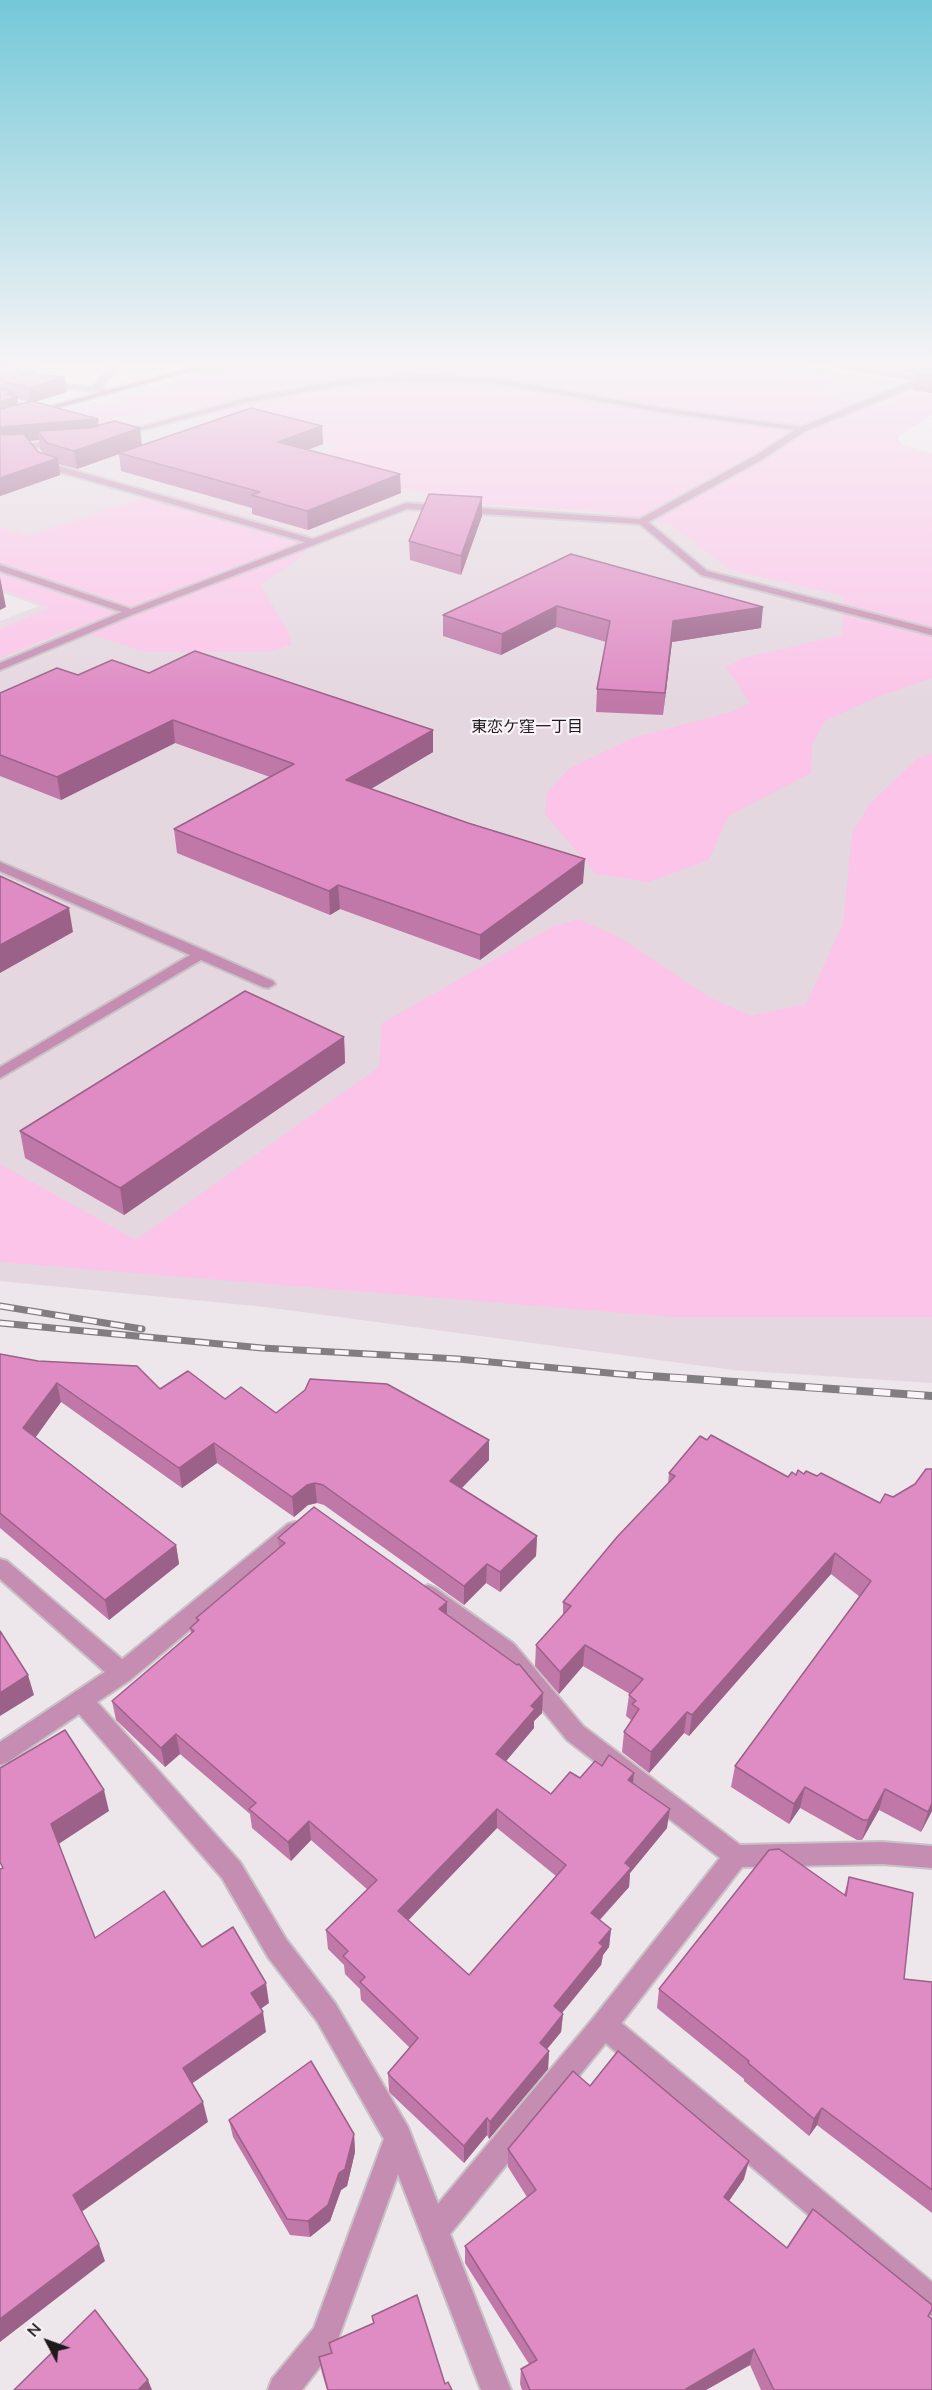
<!DOCTYPE html>
<meta charset="utf-8">
<style>
body{margin:0}
#map{position:relative;width:932px;height:2390px;overflow:hidden;background:#ede6ea;font-family:"Nunito Sans",sans-serif}
canvas{display:block}
.north{position:absolute;left:18px;top:2312px;width:60px;height:60px;-webkit-text-stroke:4px #faf3f8;paint-order:stroke;rotate:311deg;font-size:16px;font-weight:700;line-height:24px;text-align:center;color:#1d1a1c}
.north::after{content:'';display:block;margin:auto;width:21px;height:27px;background:#1d1a1c;clip-path:polygon(50% 0,100% 100%,50% 72%,0 100%)}
</style>
<div id="map">
<canvas width="932" height="2390"></canvas>
<div class="north">N</div>
</div>
<script>
const c = document.querySelector('canvas').getContext('2d');
c.lineJoin = 'round';
function fill(path, color) {
  c.fillStyle = color;
  c.fill(path, 'evenodd');
}
function poly(rows) {
  const path = new Path2D();
  for (const r of rows) {
    path.moveTo(r[0], r[1]);
    for (let i = 2; i < r.length; i += 2) path.lineTo(r[i], r[i + 1]);
  }
  return path;
}
function stroke(path, color, width, dash) {
  c.strokeStyle = color;
  c.lineWidth = width;
  c.lineCap = dash ? 'butt' : 'round';
  c.setLineDash(dash || []);
  c.stroke(path);
}
function write(font, color, halo, rows, align = 'center') {
  c.font = font + ' "Nunito Sans","Noto Sans JP",sans-serif';
  c.lineWidth = 4.5;
  c.setLineDash([]);
  c.textBaseline = 'middle';
  c.strokeStyle = halo;
  c.fillStyle = color;
  for (const [text, x, y, turn = 0] of rows) {
    c.save();
    c.translate(x, y);
    c.rotate((+turn || 0) * Math.PI / 180);
    c.textAlign = isNaN(turn) ? turn : align;
    if (halo) c.strokeText(text, 0, 0);
    c.fillText(text, 0, 0);
    c.restore();
  }
}
const built = poly([
 [224,366,791,366,932,385,886,439,932,453,932,1383,733,1370,265,1307,0,1281,0,621,39,606,0,592,0,428]
]);
const green = poly([
 [246,366,768,366,841,376,812,392,874,409,925,387,932,388,932,414,897,438,907,450,932,455,932,678,877,697,825,721,812,745,811,773,728,816,709,860,648,882,596,874,545,814,547,793,570,768,633,738,730,712,750,703,726,667,743,658,842,635,844,596,731,570,669,524,596,511,462,503,309,463,338,444,185,407,116,417,79,447,23,458,0,435,193,379],
 [176,496,306,534,304,555,260,585,287,629,292,645,267,652,144,652,73,628,0,658,0,629,51,608,0,589,0,527,26,536,143,499],
 [932,754,932,1317,673,1317,0,1262,0,1164,136,1240,379,1067,382,1023,552,927,578,919,619,937,707,996,751,1016,806,1004,843,924,852,833,869,805,917,759]
]);
const service = poly([
 [32,366,39,366,28,380,100,389,96,391,20,384,32,366],
 [432,376,502,380,661,408,801,427,920,378,926,378,926,382,805,431,761,460,648,522,707,571,932,629,932,635,701,575,640,524,407,509,134,614,0,670,0,663,122,612,0,571,0,565,131,609,305,542,42,467,37,460,38,458,44,458,48,463,313,539,406,503,640,519,755,456,795,430,661,412,502,384,432,380,367,382,335,386,244,403,120,436,116,434,243,399,335,382,367,378,432,376],
 [62,442,65,442,65,446,10,449,6,447,10,445,62,442],
 [0,862,206,951,273,981,275,984,268,988,263,987,201,960,0,1078,0,1067,190,955,0,871,0,862],
 [0,1559,7,1561,130,1666,133,1673,130,1680,122,1682,114,1680,0,1579,0,1559],
 [604,2012,613,2016,932,2282,932,2316,922,2311,595,2034,591,2025,595,2016,604,2012]
]);
const minor = poly([
 [112,366,119,366,101,388,108,390,108,394,93,391,93,387,112,366],
 [295,1522,302,1524,305,1530,302,1536,130,1680,97,1702,240,1862,286,1939,335,2003,408,2127,438,2204,595,2016,720,1858,567,1740,498,1656,421,1600,417,1594,421,1588,428,1585,435,1588,514,1644,583,1726,740,1845,882,1842,932,1846,932,1868,882,1864,742,1867,613,2034,450,2234,511,2390,481,2390,398,2174,335,2347,302,2390,268,2390,272,2379,314,2328,384,2139,317,2021,268,1957,222,1878,79,1714,8,1762,0,1765,0,1742,114,1666,288,1524,295,1522]
]);
const tertiary = poly([
 [836,366,851,366,932,379,932,383,836,366]
]);
const secondary = poly([
 [197,366,208,366,0,424,0,420,197,366]
]);
const railFar1 = poly([
 [0,1306,142,1329],
 [0,1323,262,1348,458,1359,652,1377]
]);
const rail = poly([
 [636,1375,932,1396]
]);
const wall = poly([
 [0,366,18,366,19,372,65,377,67,392,34,402,99,425,142,445,322,426,323,444,307,450,401,493,308,530,252,514,252,508,121,471,119,454,77,469,59,464,60,475,0,496],
 [17,399,29,402,18,405],
 [39,440,40,449,44,454,38,452,29,441],
 [875,366,932,366,932,393,913,390,916,374,892,370,892,368],
 [482,516,461,575,410,560,409,541],
 [571,554,761,628,672,642,663,715,596,712,597,689,606,642,556,627,501,655,443,636,443,615],
 [149,673,433,730,433,752,371,789,583,883,480,960,340,909,330,915,177,853,174,829,270,777,175,743,61,800,0,776,0,693,78,675],
 [344,1037,345,1063,124,1215,25,1158,20,1131],
 [0,1354,160,1389,225,1399,276,1413,489,1440,489,1460,462,1488,537,1536,536,1556,500,1592,486,1583,464,1605,324,1505,317,1503,308,1505,294,1517,217,1463,182,1488,61,1402,35,1437,176,1545,179,1564,109,1620,0,1528],
 [707,1440,788,1477,796,1475,804,1474,817,1476,880,1503,932,1811,921,1832,879,1810,862,1840,857,1840,800,1808,789,1824,731,1787,735,1766,860,1597,831,1574,689,1736,684,1733,649,1773,622,1752,624,1732,631,1721,631,1720,626,1716,629,1695,630,1694,583,1666,559,1694,535,1666,536,1645,563,1615,563,1602,668,1484,669,1473],
 [278,1538,447,1602,447,1615,542,1713,534,1721,534,1728,506,1761,551,1794,602,1766,633,1783,667,1828,630,1873,629,1887,600,1920,611,1929,609,1947,603,1955,601,1965,562,2013,563,2014,561,2032,547,2049,549,2051,548,2069,489,2139,487,2135,464,2163,391,2094,389,2091,388,2073,410,2048,361,2000,360,1989,345,1974,344,1965,328,1949,326,1930,368,1890,311,1840,291,1861,252,1828,250,1814,180,1754,165,1767,116,1720,112,1701,191,1633,190,1628,197,1622,196,1618,279,1548],
 [497,1828,556,1876,469,1975,408,1920],
 [849,1877,904,1979,932,1982,932,2213,817,2125,809,2136,744,2081,744,2079,657,2008,659,1989,844,1895],
 [590,2086,744,2179,729,2201,787,2248,932,2310,929,2316,932,2390,761,2390,750,2365,706,2390,522,2390,520,2384,521,2369,529,2364,465,2263,465,2246,527,2197,508,2167,508,2149],
 [229,2120,354,2134,355,2152,347,2186,341,2190,330,2221,310,2237,290,2235,233,2137],
 [372,2316,445,2384,452,2390,327,2390,322,2373,319,2357,331,2353,329,2343,373,2323]
]);
const shadedWall = poly([
 [925,366,932,366,932,371,923,375],
 [65,377,67,392,31,403,29,388],
 [13,392,13,398,17,397,19,412,0,418,0,402,6,394],
 [98,419,100,435,38,431,39,440,0,443,0,427],
 [322,426,323,444,279,460,278,442],
 [140,428,142,446,119,453,119,454,77,469,74,451],
 [58,458,60,475,0,496,0,478],
 [400,474,401,493,308,530,307,511],
 [482,497,482,516,461,575,461,556],
 [0,577,6,607,0,610],
 [557,606,556,627,501,655,502,634],
 [763,607,761,628,672,642,663,715,673,621],
 [173,720,175,743,61,800,57,777],
 [433,730,433,752,347,803,346,780],
 [585,859,583,883,480,960,480,935],
 [338,885,340,909,330,915,329,891],
 [69,908,73,932,0,973,0,945],
 [344,1037,345,1063,124,1215,120,1188],
 [57,1383,61,1402,28,1448,23,1428],
 [489,1440,489,1460,450,1500,450,1481],
 [214,1443,217,1463,182,1488,179,1468],
 [315,1483,317,1503,308,1505,294,1517,292,1497,307,1485],
 [537,1536,536,1556,500,1592,500,1572],
 [176,1545,179,1564,109,1620,105,1600],
 [835,1553,831,1574,689,1736,692,1715],
 [487,1564,486,1583,464,1605,464,1586],
 [447,1602,447,1622,439,1609],
 [585,1645,583,1666,559,1694,560,1672],
 [28,1675,34,1695,0,1716,0,1693],
 [543,1693,542,1713,534,1721,534,1728,496,1773,496,1754,531,1706],
 [687,1712,684,1733,649,1773,651,1752],
 [176,1734,180,1754,165,1767,161,1748],
 [634,1773,632,1793,628,1780],
 [805,1787,800,1808,789,1824,794,1804],
 [885,1789,879,1810,862,1840,868,1820],
 [104,1790,109,1811,57,1845,51,1824],
 [932,1803,932,1811,921,1832,928,1812],
 [497,1809,497,1828,399,1930,398,1911],
 [670,1809,667,1828,630,1873,629,1887,589,1931,591,1913,625,1863],
 [309,1821,311,1840,291,1861,288,1842],
 [611,1929,609,1947,603,1955,601,1965,552,2025,554,2006,599,1943],
 [266,1983,269,2003,255,2013,251,1993],
 [263,2012,266,2032,187,2087,183,2068],
 [563,2014,561,2032,538,2060,540,2043],
 [549,2051,548,2069,489,2139,490,2122],
 [203,2102,208,2122,80,2213,73,2195],
 [822,2108,817,2125,809,2136,814,2119],
 [487,2118,487,2135,464,2163,464,2146],
 [354,2134,355,2152,347,2186,341,2190,330,2221,310,2237,308,2221],
 [749,2161,744,2179,720,2214,724,2197],
 [99,2244,105,2261,0,2342,0,2319],
 [754,2349,750,2365,706,2390,686,2390,686,2389],
 [148,2380,152,2390,138,2390]
]);
const building = poly([
 [0,366,17,366,15,369,18,371,65,377,29,388,0,381,0,366],
 [929,368,932,368,932,376,916,373,929,368],
 [0,389,13,392,6,394,17,397,0,402,0,389],
 [32,401,98,419,0,427,0,409,32,401],
 [251,408,322,426,278,442,400,474,307,511,251,495,260,492,119,453,251,408],
 [114,421,140,428,74,451,47,443,38,431,90,428,114,421],
 [24,434,38,452,58,458,0,478,0,435,24,434],
 [429,494,482,497,461,556,409,541,429,494],
 [571,554,763,607,673,621,665,693,597,689,610,621,557,606,502,634,443,615,571,554],
 [195,651,433,730,346,780,468,823,585,859,480,935,338,885,329,891,174,829,294,764,173,720,57,777,0,755,0,693,57,668,78,675,112,660,149,673,195,651],
 [0,876,69,908,0,945,0,876],
 [245,991,344,1037,120,1188,20,1131,245,991],
 [0,1354,38,1361,137,1366,160,1389,188,1371,225,1399,241,1387,276,1413,305,1390,310,1379,387,1384,489,1440,450,1481,537,1536,500,1572,487,1564,464,1586,323,1485,315,1483,307,1485,292,1497,214,1443,179,1468,57,1383,23,1428,176,1545,105,1600,0,1513,0,1354],
 [711,1435,788,1477,792,1472,796,1475,798,1470,804,1474,806,1471,817,1476,821,1473,880,1503,885,1494,893,1497,915,1484,926,1469,932,1469,932,1803,928,1812,885,1789,868,1820,863,1820,805,1787,794,1804,735,1766,871,1581,835,1553,692,1715,687,1712,651,1752,624,1732,639,1709,632,1704,636,1701,629,1695,643,1679,585,1645,560,1672,536,1645,571,1606,563,1602,617,1537,675,1476,669,1473,700,1436,707,1440,711,1435],
 [314,1507,447,1602,439,1609,517,1665,519,1664,543,1693,531,1706,535,1709,496,1754,551,1794,570,1772,580,1778,595,1761,602,1766,609,1755,634,1773,628,1780,670,1809,625,1863,631,1868,591,1913,611,1929,599,1943,603,1946,554,2006,563,2014,540,2043,549,2051,490,2122,487,2118,464,2146,390,2076,388,2073,418,2038,360,1982,365,1977,343,1956,348,1951,326,1930,377,1880,309,1821,288,1842,249,1809,256,1803,176,1734,161,1748,112,1701,194,1631,190,1628,199,1620,196,1618,285,1543,278,1538,314,1507],
 [497,1809,566,1865,469,1975,398,1911,497,1809],
 [0,1631,28,1675,0,1693,0,1631],
 [65,1730,104,1790,51,1824,95,1938,164,1891,202,1947,233,1927,266,1983,251,1993,263,2012,183,2068,203,2102,73,2195,99,2244,0,2319,0,1869,3,1868,0,1862,0,1768,65,1730],
 [779,1849,846,1896,849,1877,913,1893,904,1979,932,1982,932,2190,822,2108,814,2119,748,2063,749,2061,659,1989,769,1850,779,1849],
 [618,2051,749,2161,724,2197,787,2248,813,2209,932,2305,932,2309,928,2316,932,2319,932,2390,774,2390,754,2349,686,2389,687,2390,530,2390,521,2369,537,2360,465,2246,536,2190,508,2149,573,2071,590,2086,618,2051],
 [311,2061,354,2134,345,2169,339,2173,328,2205,308,2221,287,2219,229,2120,311,2061],
 [417,2295,445,2384,448,2382,452,2390,328,2390,319,2357,332,2353,329,2343,374,2323,372,2316,417,2295],
 [95,2310,148,2380,138,2390,14,2390,95,2310]
]);
const farNeighbourhoodnames = [
 ["東恋ケ窪一丁目",527,728]
];
fill(built, '#e5d7e0');
fill(green, '#fbc4e8');
stroke(service, '#c8c1c5', 4);
stroke(minor, '#c8c1c5', 4);
stroke(tertiary, '#c8c1c5', 4);
stroke(secondary, '#c8c1c5', 4);
fill(service, '#c58db2');
fill(minor, '#c58db2');
fill(tertiary, '#c58db2');
fill(secondary, '#b05f97');
stroke(railFar1, '#827d80', 7);
stroke(rail, '#827d80', 8);
stroke(railFar1, '#faf3f8', 4.5, [14]);
stroke(rail, '#faf3f8', 6, [17]);
fill(wall, '#c078a9');
fill(shadedWall, '#9c6189');
fill(building, '#df8bc4');
stroke(building, '#9c6189', 1.5);
const sky = c.createLinearGradient(0, 0, 0, 700);
sky.addColorStop(0, '#74c8d8');
sky.addColorStop(0.52, '#f7f4f6');
sky.addColorStop(1, '#f7f4f600');
c.fillStyle = sky;
c.fillRect(0, 0, 932, 700);
write('16px', '#1d1a1c', '#faf3f8', farNeighbourhoodnames);
</script>
